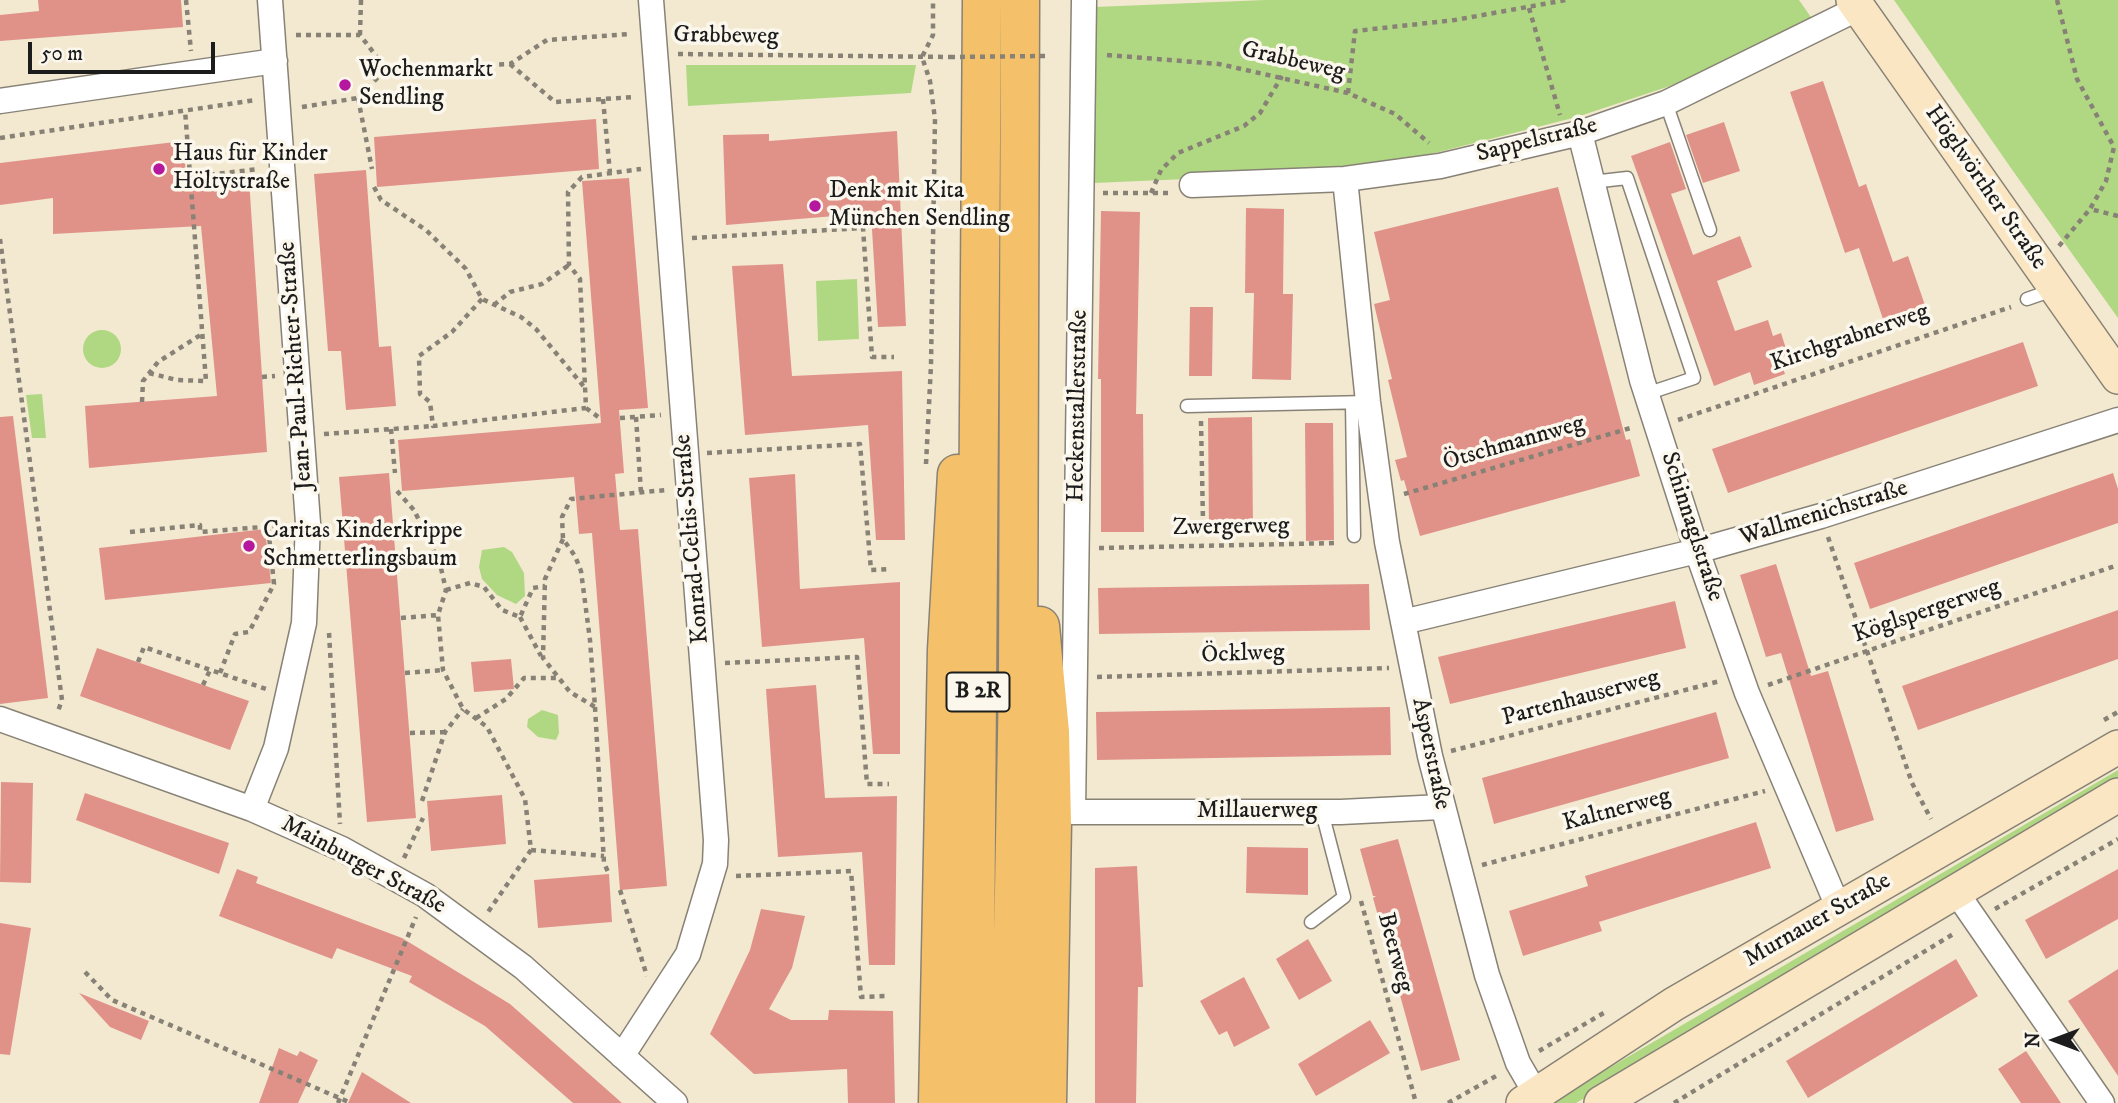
<!DOCTYPE html>
<meta charset="utf-8">
<style>
body{margin:0}
#map{position:relative;width:2118px;height:1103px;overflow:hidden;background:#f3e9d1;font-family:"IM FELL DW Pica",serif}
canvas{display:block}
.north{position:absolute;left:2020px;top:1005px;width:70px;height:70px;-webkit-text-stroke:5px #fbf7ec;paint-order:stroke;rotate:270deg;font-size:19px;font-weight:700;line-height:28px;text-align:center;color:#1c1c1c}
.north::after{content:'';display:block;margin:auto;width:24px;height:32px;background:#1c1c1c;clip-path:polygon(50% 0,100% 100%,50% 72%,0 100%)}
.scale{position:absolute;left:28px;top:42px;width:187px;height:32px;box-sizing:border-box;border:4px solid #1c1c1c;border-top:0;padding-left:9px;font-size:21px;line-height:24px;white-space:nowrap;color:#1c1c1c;-webkit-text-stroke:5px #fbf7ec;paint-order:stroke}
</style>
<div id="map">
<canvas width="2118" height="1103"></canvas>
<div class="north">N</div>
<div class="scale">50 m</div>
</div>
<script>
const c = document.querySelector('canvas').getContext('2d');
c.lineJoin = 'round';
function fill(path, color) {
  c.fillStyle = color;
  c.fill(path, 'evenodd');
}
function poly(rows) {
  const path = new Path2D();
  for (const r of rows) {
    if (r.length === 3) {
      path.moveTo(r[0] + r[2], r[1]);
      path.arc(r[0], r[1], r[2], 0, 2 * Math.PI);
      continue;
    }
    path.moveTo(r[0], r[1]);
    for (let i = 2; i < r.length; i += 2) path.lineTo(r[i], r[i + 1]);
  }
  return path;
}
function stroke(path, color, width, dash) {
  c.strokeStyle = color;
  c.lineWidth = width;
  c.lineCap = dash ? 'butt' : 'round';
  c.setLineDash(dash || []);
  c.stroke(path);
}
function write(font, color, halo, rows, align = 'center') {
  c.font = font + ' "IM FELL DW Pica",serif';
  c.lineWidth = 7;
  c.setLineDash([]);
  c.textBaseline = 'middle';
  c.strokeStyle = halo;
  c.fillStyle = color;
  for (const [text, x, y, turn = 0] of rows) {
    c.save();
    c.translate(x, y);
    c.rotate((+turn || 0) * Math.PI / 180);
    c.textAlign = isNaN(turn) ? turn : align;
    if (halo) c.strokeText(text, 0, 0);
    c.fillText(text, 0, 0);
    c.restore();
  }
}
const green = poly([
 [1265,0,1799,0,1813,20,1717,68,1673,85,1577,117,1423,156,1325,173,1094,183,1095,7],
 [1894,0,2118,0,2118,318,2013,171],
 [686,65,916,65,911,93,688,106],
 [857,279,859,339,818,341,816,281],
 [102,349,19],
 [42,394,46,438,32,438,26,395],
 [504,547,512,552,524,573,525,596,516,604,497,595,482,579,479,567,482,550],
 [542,710,558,715,559,733,556,740,538,737,527,727,528,719],
 [2118,770,2118,786,1576,1103,1549,1103]
]);
const building = poly([
 [38,0,181,0,183,27,0,41,0,15,39,11],
 [1823,81,1859,187,1866,184,1893,262,1908,256,1927,311,1885,325,1859,248,1845,253,1790,92],
 [596,119,599,169,377,187,374,137],
 [1724,122,1740,171,1703,183,1686,135],
 [897,131,906,326,878,327,871,213,726,225,723,135,769,134,769,141],
 [183,141,187,185,249,179,267,452,89,468,85,406,217,396,201,226,53,234,53,198,0,205,0,163],
 [1670,142,1686,189,1671,194,1693,255,1740,236,1752,267,1717,281,1735,331,1768,320,1773,336,1781,333,1788,355,1779,358,1785,374,1754,385,1750,372,1714,386,1631,156],
 [366,170,379,347,391,346,396,406,346,410,341,351,328,351,314,174],
 [629,178,648,408,619,410,624,473,615,474,620,530,638,529,667,886,620,890,592,533,579,534,574,477,402,491,398,440,601,423,582,181],
 [1558,187,1626,440,1630,439,1640,476,1420,536,1404,480,1401,481,1395,460,1407,457,1388,380,1392,379,1374,304,1390,300,1374,232],
 [1246,208,1284,209,1283,294,1293,294,1291,380,1252,379,1254,293,1245,293],
 [1101,211,1140,212,1136,414,1143,414,1144,532,1101,532,1101,379,1098,379],
 [783,264,792,376,902,371,905,540,876,540,868,425,745,435,732,266],
 [1190,307,1213,307,1212,376,1189,376],
 [2023,342,2038,386,1728,493,1712,449],
 [13,416,48,698,0,704,0,417],
 [1252,417,1253,531,1209,531,1208,418],
 [1305,423,1333,423,1334,540,1306,541],
 [389,473,416,818,367,822,339,477],
 [2113,473,2118,489,2118,523,1870,609,1854,563],
 [795,474,800,589,900,582,900,754,873,754,864,638,762,647,749,478],
 [265,529,271,583,105,600,99,548],
 [1776,564,1811,676,1828,671,1874,820,1836,832,1781,653,1766,657,1740,575],
 [1369,584,1370,630,1099,634,1098,588],
 [1675,601,1686,648,1450,704,1438,657],
 [2118,610,2118,659,1918,730,1902,686],
 [97,648,249,701,230,750,80,696],
 [511,659,514,689,474,692,471,662],
 [816,685,825,798,897,796,895,965,869,965,862,852,778,857,766,689],
 [1390,707,1391,755,1097,760,1096,712],
 [1716,712,1729,758,1494,824,1482,778],
 [1,782,33,783,31,883,0,882],
 [85,793,229,843,219,874,76,820],
 [502,795,506,844,431,851,427,801],
 [1756,822,1771,868,1599,922,1602,931,1523,956,1509,911,1588,886,1585,876],
 [1398,839,1460,1060,1421,1071,1373,898,1376,896,1373,896,1360,849],
 [1247,847,1308,848,1308,895,1246,893],
 [1137,866,1143,987,1138,987,1136,1103,1095,1103,1095,868],
 [237,869,258,877,256,883,402,938,510,1004,622,1103,573,1103,485,1026,409,982,412,976,337,948,332,959,219,916],
 [2118,869,2118,919,2046,959,2025,920],
 [609,874,612,922,538,928,534,880],
 [761,909,805,916,792,968,769,1009,791,1020,828,1020,829,1010,893,1011,895,1103,848,1103,847,1069,754,1074,710,1034,750,950],
 [0,923,31,928,10,1055,0,1054],
 [1308,939,1332,981,1299,1000,1276,959],
 [1956,959,1978,996,1808,1098,1786,1061],
 [2118,969,2118,1076,2068,1001],
 [1244,977,1270,1028,1234,1047,1227,1031,1219,1035,1200,1001],
 [79,993,149,1021,141,1040,110,1027],
 [1370,1020,1390,1053,1316,1096,1298,1064],
 [279,1048,297,1056,300,1051,318,1060,298,1103,259,1103],
 [2026,1051,2061,1103,2021,1103,1998,1069],
 [362,1072,411,1103,348,1103]
]);
const path = poly([
 [186,0,191,51],
 [2057,0,2077,79,2114,147,2106,181,2090,209,2118,216],
 [1529,8,1560,115],
 [296,35,360,35,386,69,510,64,547,40,630,34],
 [360,35,361,0],
 [678,54,950,57],
 [1107,55,1219,64,1348,93,1395,114,1429,143],
 [510,64,555,102,635,97],
 [1348,93,1355,31,1455,20,1566,0],
 [358,98,372,169],
 [603,99,610,173],
 [302,107,358,98,386,69],
 [0,138,256,100],
 [190,177,259,169],
 [374,187,381,200,426,230,466,269,482,299,521,317,536,329,585,388],
 [1103,193,1172,193],
 [1151,193,1161,170,1178,153,1244,126,1260,113,1282,76],
 [692,238,863,228,872,357,894,357],
 [0,239,62,700,57,714],
 [2059,246,2090,209],
 [482,299,452,332,419,356,420,394,430,402,433,426,586,408,580,279,569,265,568,192,582,177,641,169],
 [494,305,510,292,542,284,569,265],
 [149,373,177,380,206,381,185,110],
 [262,377,275,376],
 [142,402,143,381,158,362,202,334],
 [586,408,601,419],
 [636,417,641,493],
 [620,418,661,415],
 [1678,420,2011,307],
 [1201,421,1203,522],
 [391,429,395,473],
 [324,434,433,426],
 [707,453,860,444,871,570,891,569],
 [926,464,931,365,935,119,930,81,922,57,933,35,933,0],
 [397,491,414,510,440,564,446,590,438,615,443,670,463,709,487,727,525,799,531,850,488,912],
 [1404,494,1634,427],
 [130,532,200,525,200,532,287,525],
 [1828,537,1912,783,1931,819],
 [563,539,545,579,543,658,570,692,595,707,590,640,581,571,575,556,563,539,562,517,571,499,666,490],
 [1099,548,1338,543],
 [396,559,415,558,440,564],
 [446,590,470,583,484,587,502,610,520,617,533,588,545,586],
 [520,617,541,656],
 [401,618,438,615],
 [329,633,340,824],
 [138,662,144,647,266,689],
 [725,663,857,657,867,784,889,784],
 [220,673,235,634,249,632,274,584,268,526],
 [405,673,443,670],
 [1097,677,1389,668],
 [203,685,210,670],
 [1768,685,2118,565],
 [595,707,604,863,609,874],
 [476,718,506,699,524,678,557,678],
 [2104,720,2118,712],
 [410,733,445,732],
 [1451,751,1720,681],
 [422,801,445,732,463,709],
 [531,850,604,856],
 [404,858,423,818],
 [1482,865,1765,791],
 [736,876,851,871,861,997,885,996],
 [620,890,647,976],
 [1361,901,1416,1103],
 [1995,909,2118,839],
 [85,972,112,1000,351,1103],
 [1539,1051,1607,1011],
 [338,1103,416,917],
 [1448,1103,1498,1075],
 [1674,1103,1955,933]
]);
const lane = poly([
 [1666,103,1710,230],
 [1592,182,1627,178,1694,378,1646,394],
 [2027,299,2053,290],
 [1352,403,1354,536],
 [1187,406,1368,402],
 [1311,922,1344,897,1322,812]
]);
const street = poly([
 [1084,0,1073,812,1341,812,1441,807],
 [0,101,275,61],
 [1580,133,1642,380,1697,551,1747,693,1839,909],
 [1345,179,1368,402,1387,542,1430,756,1487,975,1518,1063,1536,1094],
 [1192,185,1345,179,1440,166,1580,133,1666,103,1859,8],
 [1403,622,1697,551,1821,516,2118,420],
 [0,719,252,809,342,849,425,895,523,967,675,1103],
 [252,809,276,748,304,623,308,523,270,0],
 [1956,892,2102,1103],
 [622,1056,688,954,715,864,716,840,651,0]
]);
const secondary = poly([
 [1853,0,2118,377],
 [1523,1103,1674,1004,2118,747],
 [1601,1103,2118,795]
]);
const highway = poly([
 [1040,626,1050,732,1052,823,1047,1103],
 [938,1103,947,650,957,474],
 [974,1103,982,0],
 [1010,1103,1018,683,1020,0]
]);
const pathBridge = poly([
 [950,57,1045,56]
]);
const markers = [
 [345,85,7,"#b5179e"],
 [159,169,7,"#b5179e"],
 [815,206,7,"#b5179e"],
 [249,546,7,"#b5179e"]
];
const shields = [
 [978,692,63]
];
const shieldNames = [
 ["B 2R",978,692]
];
const streetNames = [
 ["Grabbeweg",726,37,1],
 ["Grabbeweg",1293,62,13],
 ["Sappelstraße",1537,141,-14],
 ["Höglwörther Straße",1985,188,55],
 ["Kirchgrabnerweg",1850,339,-19],
 ["Jean-Paul-Richter-Straße",297,366,-94],
 ["Heckenstallerstraße",1079,406,-89],
 ["Ötschmannweg",1514,444,-16],
 ["Wallmenichstraße",1824,514,-17],
 ["Schinnaglstraße",1691,527,72],
 ["Zwergerweg",1231,528,-1],
 ["Konrad-Celtis-Straße",693,539,-95],
 ["Köglspergerweg",1927,612,-19],
 ["Öcklweg",1243,655,-2],
 ["Partenhauserweg",1581,699,-15],
 ["Asperstraße",1430,754,78],
 ["Kaltnerweg",1617,811,-15],
 ["Millauerweg",1257,812],
 ["Mainburger Straße",363,866,28],
 ["Murnauer Straße",1818,921,-30],
 ["Beerweg",1394,953,75]
];
const poiNames = [
 ["Wochenmarkt",359,71],
 ["Sendling",359,99],
 ["Haus für Kinder",173,155],
 ["Höltystraße",173,183],
 ["Denk mit Kita",829,192],
 ["München Sendling",829,220],
 ["Caritas Kinderkrippe",263,532],
 ["Schmetterlingsbaum",263,560]
];
fill(green, '#b0d883');
fill(building, '#e09289');
stroke(lane, '#888276', 15);
stroke(street, '#888276', 27);
stroke(secondary, '#888276', 36);
stroke(highway, '#888276', 41);
stroke(path, '#888276', 4.5, [5, 5]);
stroke(lane, '#fff', 12);
stroke(street, '#fff', 24);
stroke(secondary, '#fbe6c3', 33);
stroke(highway, '#f4c16a', 38);
stroke(pathBridge, '#888276', 4.5, [5, 5]);
for (const [x, y, r, color] of markers) {
  const dot = new Path2D();
  dot.arc(x, y, r, 0, 2 * Math.PI);
  c.fillStyle = color;
  c.fill(dot);
  stroke(dot, '#fbf7ec', 2.5);
}
for (const [x, y, w] of shields) {
  const box = new Path2D();
  box.roundRect(x - w / 2, y - 19.5, w, 39, 5);
  c.fillStyle = '#fbf7ec';
  c.fill(box);
  stroke(box, '#1c1c1c', 2);
}
write('bold 23px', '#1c1c1c', null, shieldNames);
write('24px', '#1c1c1c', '#fbf7ec', streetNames);
write('24px', '#1c1c1c', '#fbf7ec', poiNames, 'left');
</script>
